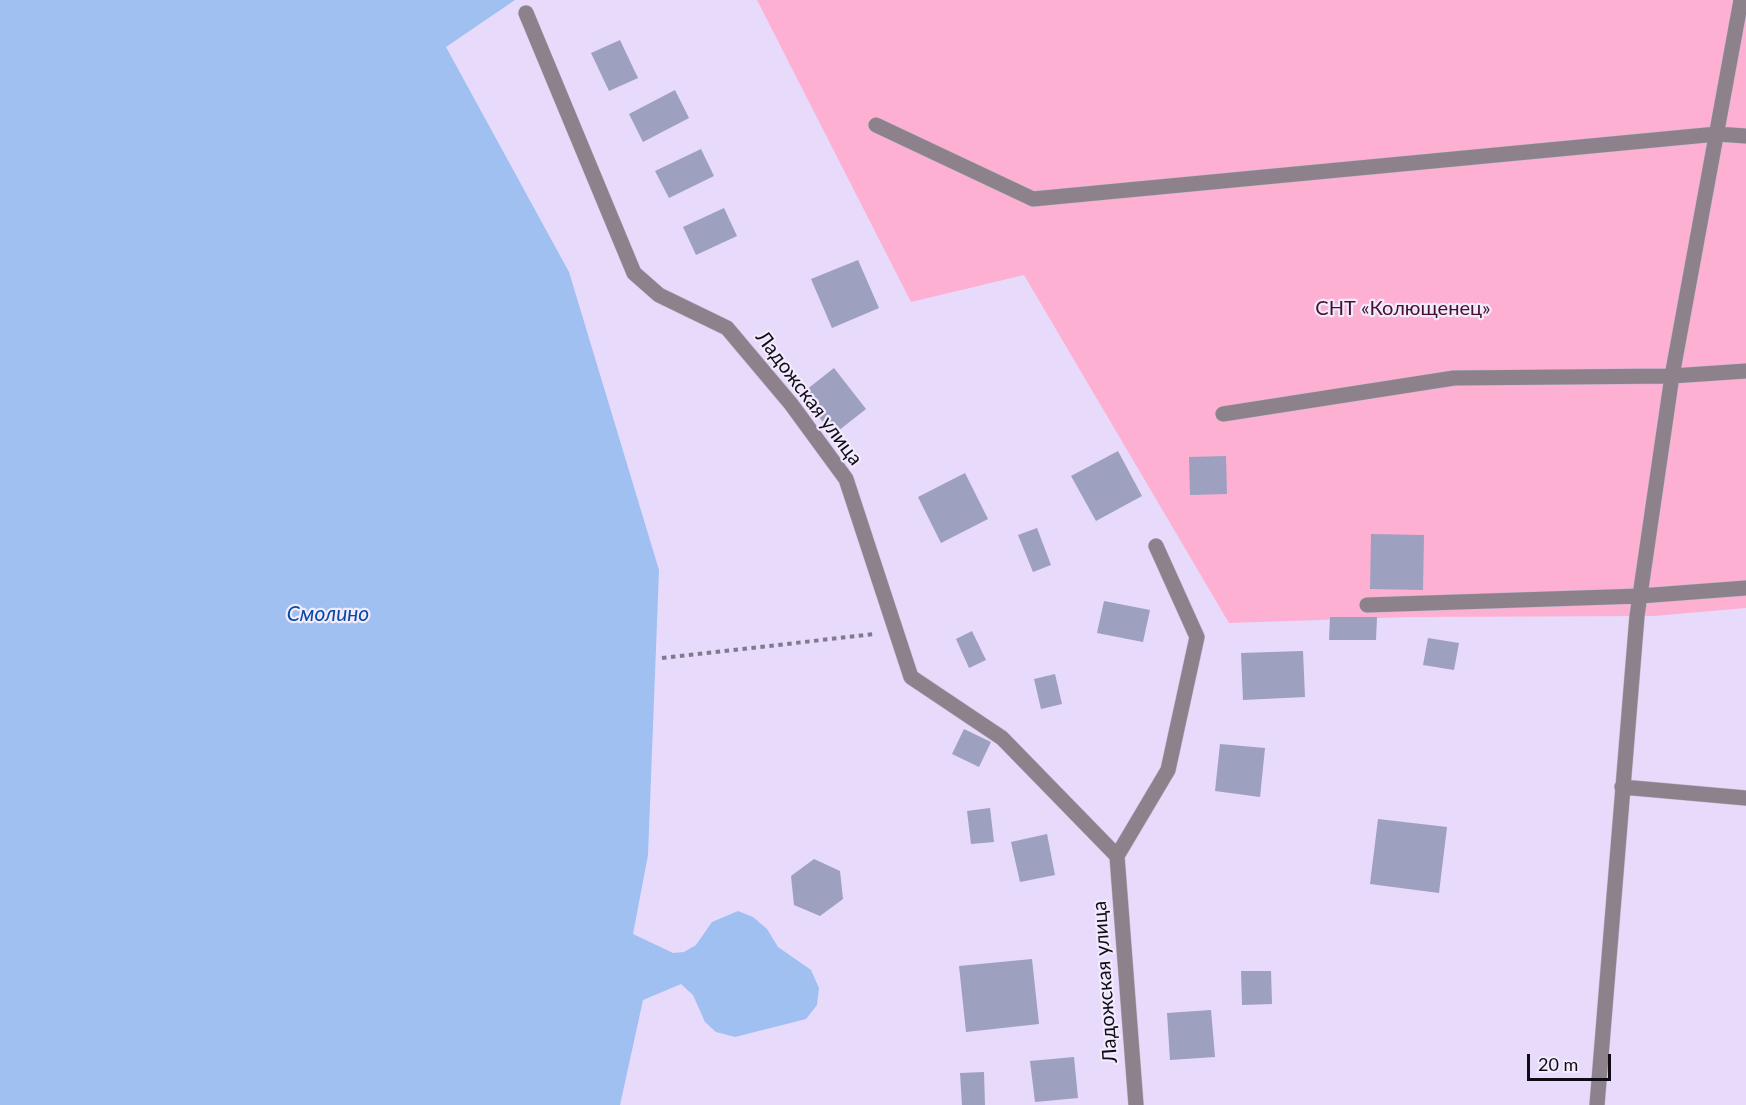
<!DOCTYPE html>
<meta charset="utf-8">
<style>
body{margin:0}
#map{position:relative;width:1746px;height:1105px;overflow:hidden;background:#e7dafa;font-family:Lato,sans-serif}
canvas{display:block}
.scale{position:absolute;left:1527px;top:1054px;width:84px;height:27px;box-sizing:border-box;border:3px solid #100b15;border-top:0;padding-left:8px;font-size:18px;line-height:21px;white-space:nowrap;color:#100b15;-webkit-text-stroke:4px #f2eafd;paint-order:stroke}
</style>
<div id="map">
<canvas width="1746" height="1105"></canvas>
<div class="scale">20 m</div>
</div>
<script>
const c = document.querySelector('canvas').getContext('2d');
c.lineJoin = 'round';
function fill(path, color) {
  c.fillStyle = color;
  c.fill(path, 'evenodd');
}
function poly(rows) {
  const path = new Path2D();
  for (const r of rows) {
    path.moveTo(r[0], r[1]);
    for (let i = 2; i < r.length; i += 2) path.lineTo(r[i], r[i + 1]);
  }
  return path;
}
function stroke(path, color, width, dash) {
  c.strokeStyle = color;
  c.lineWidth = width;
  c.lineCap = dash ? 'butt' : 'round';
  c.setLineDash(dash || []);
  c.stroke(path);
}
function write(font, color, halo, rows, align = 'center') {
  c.font = font + ' Lato,sans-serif';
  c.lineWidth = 4.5;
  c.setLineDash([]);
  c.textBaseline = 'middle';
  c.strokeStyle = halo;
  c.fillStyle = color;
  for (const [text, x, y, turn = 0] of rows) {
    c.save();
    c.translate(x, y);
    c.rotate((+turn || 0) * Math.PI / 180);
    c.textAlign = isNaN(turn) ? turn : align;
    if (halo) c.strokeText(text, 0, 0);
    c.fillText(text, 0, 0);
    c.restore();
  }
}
const green = poly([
 [757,0,1746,0,1746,608,1654,616,1410,617,1229,623,1024,275,911,302]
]);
const water = poly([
 [0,0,515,0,446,47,569,272,659,570,648,855,633,934,673,953,684,952,696,945,712,922,738,911,753,917,767,929,778,947,811,970,819,988,817,1005,806,1019,735,1037,716,1032,705,1022,693,995,681,984,643,1000,620,1105,0,1105]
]);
const building = poly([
 [620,40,638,78,609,91,591,53],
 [675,90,689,118,643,142,629,114],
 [701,149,714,176,669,198,655,171],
 [724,208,737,236,696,255,683,227],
 [858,260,879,308,832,328,811,279],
 [834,368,866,409,833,435,801,394],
 [1118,451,1142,496,1096,521,1071,476],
 [1226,456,1227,494,1190,495,1189,457],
 [965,473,988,519,941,543,918,497],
 [1037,528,1051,565,1033,572,1018,535],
 [1371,534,1424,535,1423,590,1370,589],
 [1104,601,1150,610,1143,642,1097,633],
 [1330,617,1377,617,1376,640,1329,640],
 [972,631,986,660,969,668,956,639],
 [1428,638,1459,643,1454,670,1423,665],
 [1303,651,1305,697,1243,700,1241,653],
 [1055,674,1062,704,1041,709,1034,679],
 [964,729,991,742,979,767,952,754],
 [1220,744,1265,748,1260,797,1215,791],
 [990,808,994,842,971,844,967,811],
 [1378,819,1447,827,1439,893,1370,884],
 [1047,834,1055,875,1020,882,1011,842],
 [814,859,840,871,843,899,820,916,794,905,791,876],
 [1032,959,1039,1024,966,1032,959,966],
 [1241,971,1271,971,1272,1004,1242,1005],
 [1211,1010,1215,1057,1170,1060,1167,1013],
 [1074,1057,1078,1098,1035,1102,1030,1061],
 [984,1072,985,1105,962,1105,960,1073]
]);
const path = poly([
 [662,658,875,634]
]);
const minor = poly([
 [526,13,634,273,659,295,727,328,791,404,846,479,911,677,1002,738,1117,856,1136,1105],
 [876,125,1033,199,1717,134,1746,136],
 [1223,414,1454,378,1672,376,1746,371],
 [1367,605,1640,596,1746,588],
 [1622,787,1746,798],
 [1117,856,1168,770,1197,637,1156,546],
 [1597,1105,1637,616,1672,376,1741,0]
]);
const parkNames = [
 ["СНТ «Колющенец»",1403,309]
];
const streetNames = [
 ["Ладожская улица",809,398,53],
 ["Ладожская улица",1105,982,-94]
];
const waterNames = [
 ["Смолино",328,614]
];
fill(green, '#feb0d3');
fill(water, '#9fc0f0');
fill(building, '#9da0bf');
stroke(minor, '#c5b9d5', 16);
stroke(path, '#82798f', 4, [4.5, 4.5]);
stroke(minor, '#8d828c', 15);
write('20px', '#490f2f', '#f2eafd', parkNames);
write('20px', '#100b15', '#f2eafd', streetNames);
write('italic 21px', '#044ba5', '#f2eafd', waterNames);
</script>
